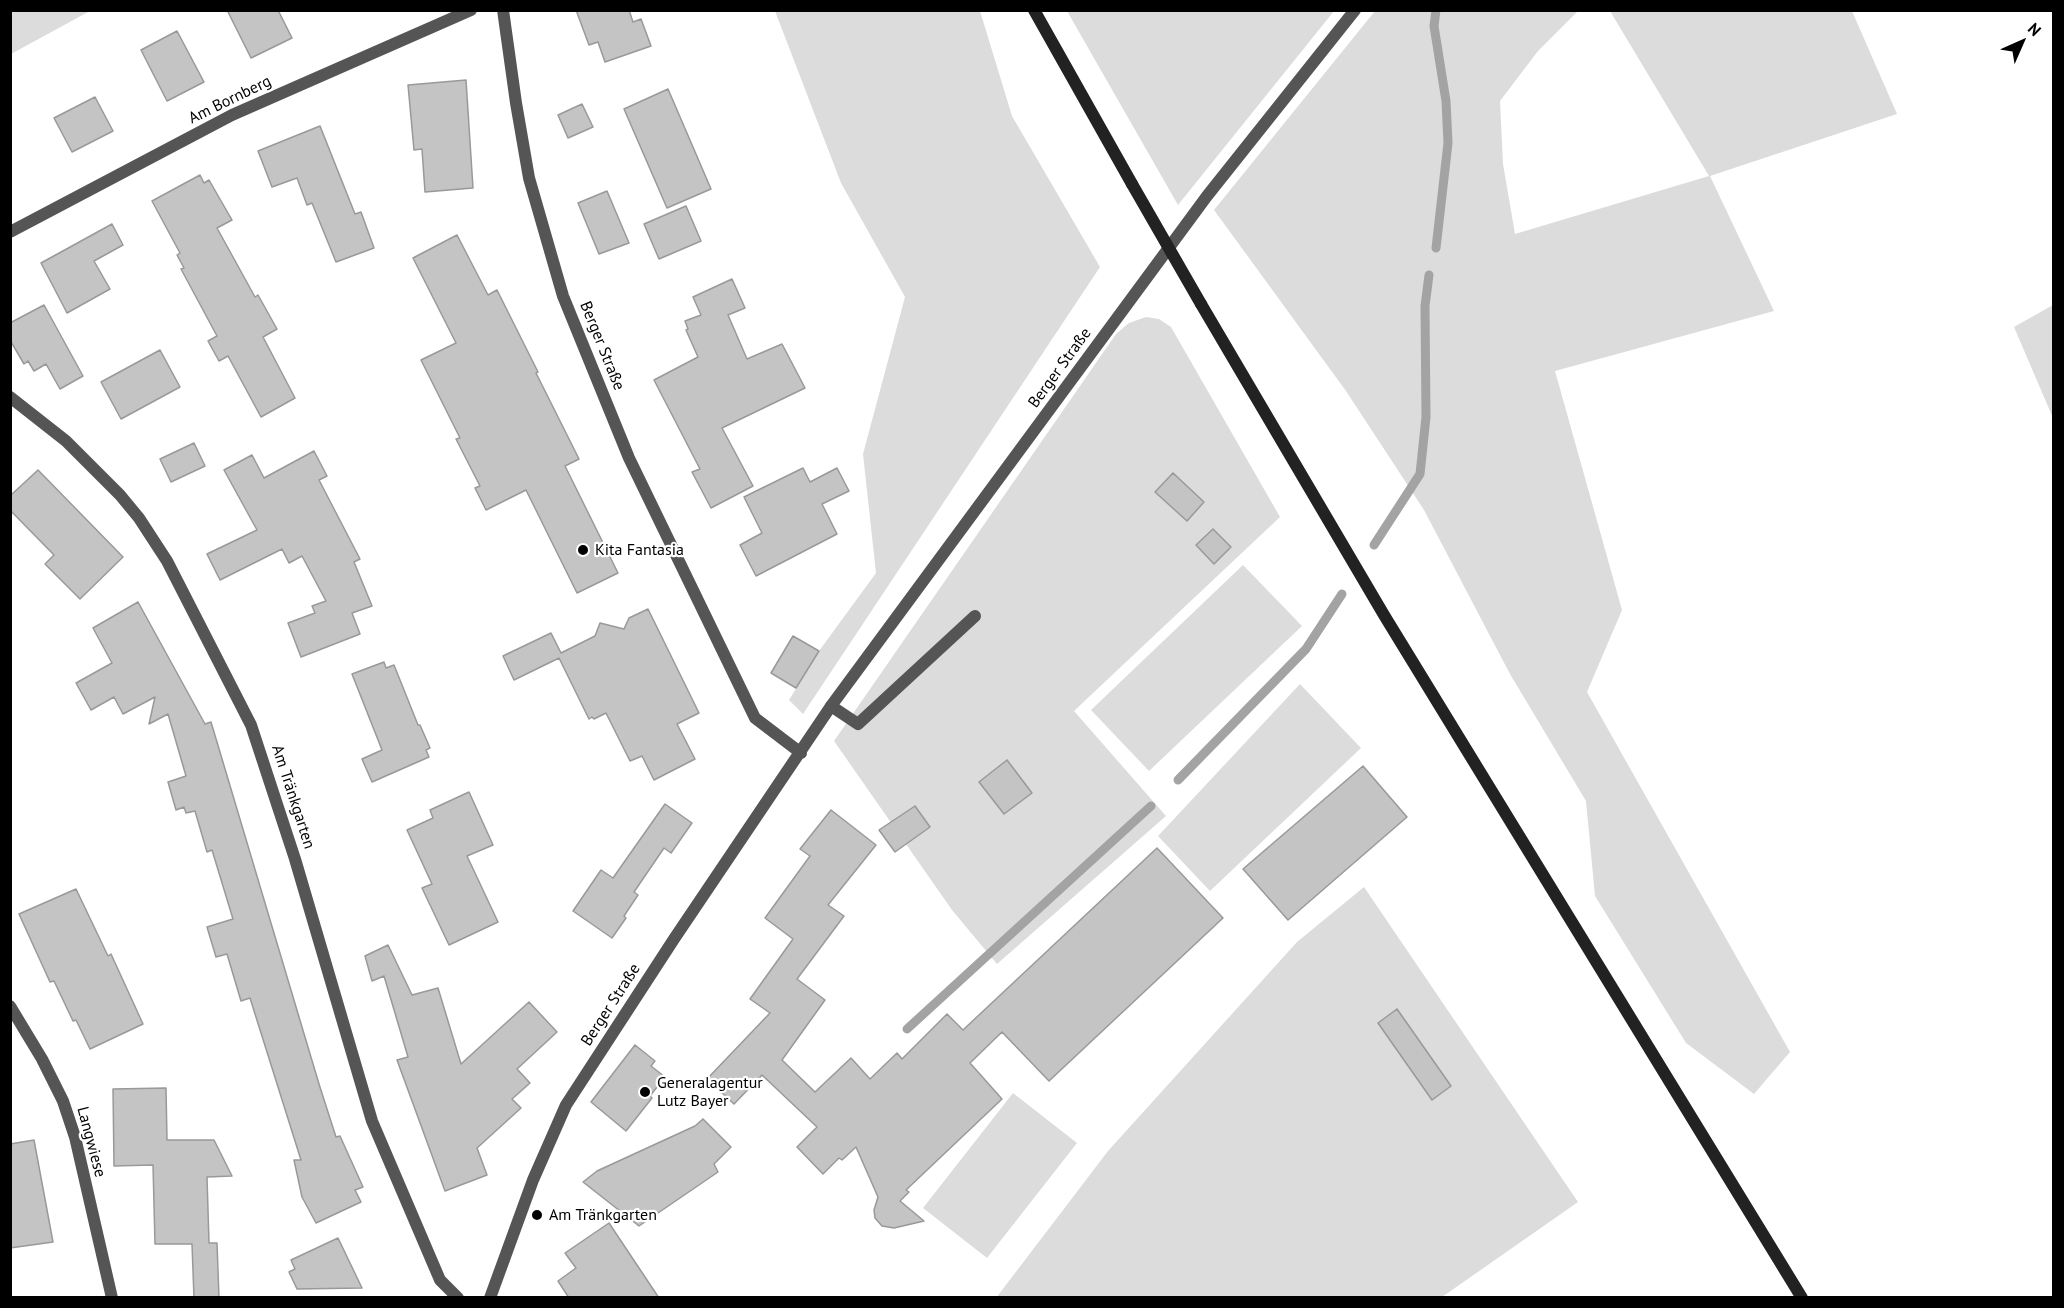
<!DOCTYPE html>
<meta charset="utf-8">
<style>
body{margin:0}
#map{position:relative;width:2064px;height:1308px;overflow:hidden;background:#fff;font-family:"PT Sans",sans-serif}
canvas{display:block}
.frame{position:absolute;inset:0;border:12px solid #000;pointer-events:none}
.north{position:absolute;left:1992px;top:12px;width:60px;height:60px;-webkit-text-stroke:4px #fff;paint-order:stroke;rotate:45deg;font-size:16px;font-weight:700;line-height:24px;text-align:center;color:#000}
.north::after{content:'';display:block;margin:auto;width:21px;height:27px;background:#000;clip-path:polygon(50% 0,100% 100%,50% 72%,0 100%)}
</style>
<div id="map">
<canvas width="2064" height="1308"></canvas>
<div class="frame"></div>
<div class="north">N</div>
</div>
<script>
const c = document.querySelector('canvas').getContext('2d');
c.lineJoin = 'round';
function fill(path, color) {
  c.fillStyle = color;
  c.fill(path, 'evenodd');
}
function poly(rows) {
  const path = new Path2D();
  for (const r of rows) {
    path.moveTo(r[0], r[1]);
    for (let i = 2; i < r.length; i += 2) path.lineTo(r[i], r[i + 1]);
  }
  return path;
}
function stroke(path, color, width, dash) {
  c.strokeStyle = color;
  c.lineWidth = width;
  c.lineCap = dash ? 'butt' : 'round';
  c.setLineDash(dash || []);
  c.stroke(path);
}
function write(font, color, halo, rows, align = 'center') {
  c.font = font + ' "PT Sans",sans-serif';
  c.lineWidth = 4.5;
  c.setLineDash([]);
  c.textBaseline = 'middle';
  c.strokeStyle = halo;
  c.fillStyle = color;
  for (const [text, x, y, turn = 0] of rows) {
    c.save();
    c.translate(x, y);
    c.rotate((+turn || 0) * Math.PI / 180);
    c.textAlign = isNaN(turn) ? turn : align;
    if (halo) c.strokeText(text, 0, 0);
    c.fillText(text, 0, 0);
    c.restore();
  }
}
const green = poly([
 [11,10,90,10,90,11,11,54],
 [775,11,980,11,1012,116,1100,267,803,714,789,700,819,651,876,573,863,454,905,297,841,183],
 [1067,11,1334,11,1178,205],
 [1375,11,1578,11,1538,51,1500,101,1503,164,1515,234,1709,176,1610,11,1852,11,1897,114,1710,176,1774,311,1555,371,1622,610,1587,692,1790,1052,1754,1094,1686,1043,1595,896,1586,801,1510,674,1424,510,1346,391,1214,210],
 [2053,305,2053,418,2014,327],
 [1146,317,1159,319,1171,327,1280,517,1074,711,1166,816,997,964,952,910,834,741,1116,334,1129,323],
 [1243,565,1302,626,1149,771,1091,710],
 [1300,684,1361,748,1210,891,1158,836],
 [1364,887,1578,1202,1442,1297,996,1298,1108,1151,1297,942],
 [1013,1093,1077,1143,987,1258,923,1208]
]);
const stream = poly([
 [1436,248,1448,143,1446,101,1434,26,1436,10],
 [1374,545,1420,474,1426,417,1425,306,1429,275],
 [1178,780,1306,649,1342,594],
 [907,1029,1151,806]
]);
const building = poly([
 [227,10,278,10,292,38,251,58,227,10],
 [576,10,629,10,633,22,641,19,651,46,605,62,598,42,589,45,576,10],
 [177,31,204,82,167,101,141,50,177,31],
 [466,80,473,188,425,192,422,149,414,150,408,85,466,80],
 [668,89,711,189,667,208,624,109,668,89],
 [95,97,113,131,72,152,54,118,95,97],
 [582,104,593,127,568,138,558,115,582,104],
 [320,126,355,214,361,212,374,248,336,262,312,203,307,205,297,178,272,187,258,151,320,126],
 [200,175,204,183,209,180,232,220,217,228,255,297,258,295,277,329,263,337,295,398,261,417,228,356,219,361,208,341,217,336,181,269,184,268,177,255,180,253,152,201,200,175],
 [607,191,629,243,599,254,578,203,607,191],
 [686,206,701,241,659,259,644,224,686,206],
 [112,224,123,245,94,261,110,289,67,313,41,263,112,224],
 [457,235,488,295,497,290,538,372,536,373,579,459,565,466,618,573,577,593,526,490,486,510,475,488,480,486,456,439,460,438,421,360,456,343,413,258,457,235],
 [732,279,745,308,728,315,747,359,782,344,805,388,722,428,753,486,711,508,692,472,700,469,654,380,698,357,686,330,688,329,685,321,701,315,693,297,732,279],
 [44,305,83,376,60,389,46,364,34,371,28,361,24,364,10,340,10,323,44,305],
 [160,350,180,387,121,419,101,382,160,350],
 [194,443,205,466,171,482,160,459,194,443],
 [314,451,327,476,319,480,360,559,354,562,372,606,352,613,360,634,301,657,288,623,315,613,312,606,326,601,302,556,289,563,282,549,220,580,207,554,257,530,224,470,252,455,264,478,314,451],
 [803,468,810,482,837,468,849,491,822,504,837,534,756,576,740,545,762,533,744,497,803,468],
 [38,470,123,557,80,599,45,564,54,555,10,510,10,496,38,470],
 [1173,473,1204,502,1187,521,1155,492,1173,473],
 [1213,529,1231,547,1214,564,1196,545,1213,529],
 [138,602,205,724,211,722,319,1084,336,1137,340,1136,363,1187,355,1190,361,1202,316,1223,302,1197,294,1160,301,1160,250,998,241,1001,227,954,216,957,207,927,233,919,212,850,207,852,195,811,186,813,184,807,176,810,168,782,186,776,168,714,149,724,155,697,123,714,114,697,91,710,76,683,112,663,93,628,138,602],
 [648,609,699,713,677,724,695,759,654,780,642,756,630,761,606,713,594,719,592,717,589,719,559,658,514,680,503,656,551,633,561,653,595,636,600,623,624,629,629,618,648,609],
 [793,636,819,651,796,688,771,673,793,636],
 [384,662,386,668,394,665,418,725,420,725,430,748,426,750,429,757,372,782,362,759,382,750,352,674,384,662],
 [1007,760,1032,793,1004,814,979,782,1007,760],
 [1363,766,1407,817,1288,920,1243,869,1363,766],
 [469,792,493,845,467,856,498,922,449,945,422,888,432,884,407,830,433,818,430,810,469,792],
 [665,804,692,823,671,853,664,848,634,892,638,895,624,916,626,918,612,938,573,911,601,870,613,878,665,804],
 [915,806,930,827,895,852,879,830,915,806],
 [831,810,876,845,828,905,844,916,797,979,825,1000,782,1060,815,1092,851,1058,870,1079,897,1053,902,1059,947,1014,963,1030,1157,848,1223,918,1049,1081,1002,1032,970,1063,1002,1099,906,1190,909,1192,900,1201,924,1221,894,1228,882,1226,875,1218,874,1210,878,1197,856,1147,842,1160,839,1158,823,1174,797,1147,817,1127,762,1075,734,1104,707,1079,770,1013,750,999,793,939,765,918,810,856,800,849,831,810],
 [76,889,108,956,111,954,143,1024,90,1049,76,1020,73,1021,54,981,50,982,19,914,76,889],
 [388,945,412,995,438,988,461,1064,529,1002,557,1032,517,1069,530,1083,512,1099,521,1108,477,1148,487,1175,445,1191,397,1060,408,1057,384,976,372,981,365,956,388,945],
 [1397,1009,1451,1086,1432,1100,1378,1023,1397,1009],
 [635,1045,655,1061,651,1066,665,1077,650,1096,652,1098,626,1131,591,1102,635,1045],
 [166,1088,167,1140,214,1140,232,1176,207,1177,209,1243,217,1243,219,1298,194,1298,192,1244,155,1244,153,1165,114,1166,113,1089,166,1088],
 [703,1119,731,1147,714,1164,718,1172,639,1226,583,1182,597,1171,695,1126,703,1119],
 [34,1140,53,1242,10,1248,10,1144,34,1140],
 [609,1223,659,1298,569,1298,558,1281,576,1268,565,1253,609,1223],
 [338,1238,362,1288,297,1289,289,1272,295,1269,291,1260,338,1238]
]);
const lane = poly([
 [831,706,858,724,975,616]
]);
const street = poly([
 [503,10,516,103,529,178,563,296,629,458,755,718,801,753],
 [10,232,232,115,471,10],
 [10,397,66,441,120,495,139,518,167,561,251,725,295,859,372,1121,440,1280,458,1298],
 [10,1006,42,1059,63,1101,75,1137,112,1298],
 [490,1298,533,1180,566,1105,674,939,831,706,1207,196,1355,10]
]);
const secondary = poly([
 [1034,10,1132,184],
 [1201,304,1384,615,1802,1298]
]);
const secondaryBridge = poly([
 [1132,184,1201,304]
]);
const markers = [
 [583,550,6,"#000"],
 [645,1092,6,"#000"],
 [537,1215,6,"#000"]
];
const streetNames = [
 ["Am Bornberg",230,100,-26],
 ["Berger Straße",602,346,68],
 ["Berger Straße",1060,368,-54],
 ["Am Tränkgarten",293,797,72],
 ["Berger Straße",611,1005,-57],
 ["Langwiese",91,1142,75]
];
const poiNames = [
 ["Kita Fantasia",595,550],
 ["Generalagentur",657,1083],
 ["Lutz Bayer",657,1101],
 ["Am Tränkgarten",549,1215]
];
fill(green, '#dcdcdc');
stroke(stream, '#a3a3a3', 9);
fill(building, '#c4c4c4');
stroke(building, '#999', 1.5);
stroke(lane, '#555', 12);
stroke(street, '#555', 12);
stroke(secondary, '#222', 12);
stroke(secondaryBridge, '#222', 12);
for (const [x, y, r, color] of markers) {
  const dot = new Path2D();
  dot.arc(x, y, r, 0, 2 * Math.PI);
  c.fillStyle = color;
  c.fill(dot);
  stroke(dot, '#fff', 2);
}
write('16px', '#000', '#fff', streetNames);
write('16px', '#000', '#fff', poiNames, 'left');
</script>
